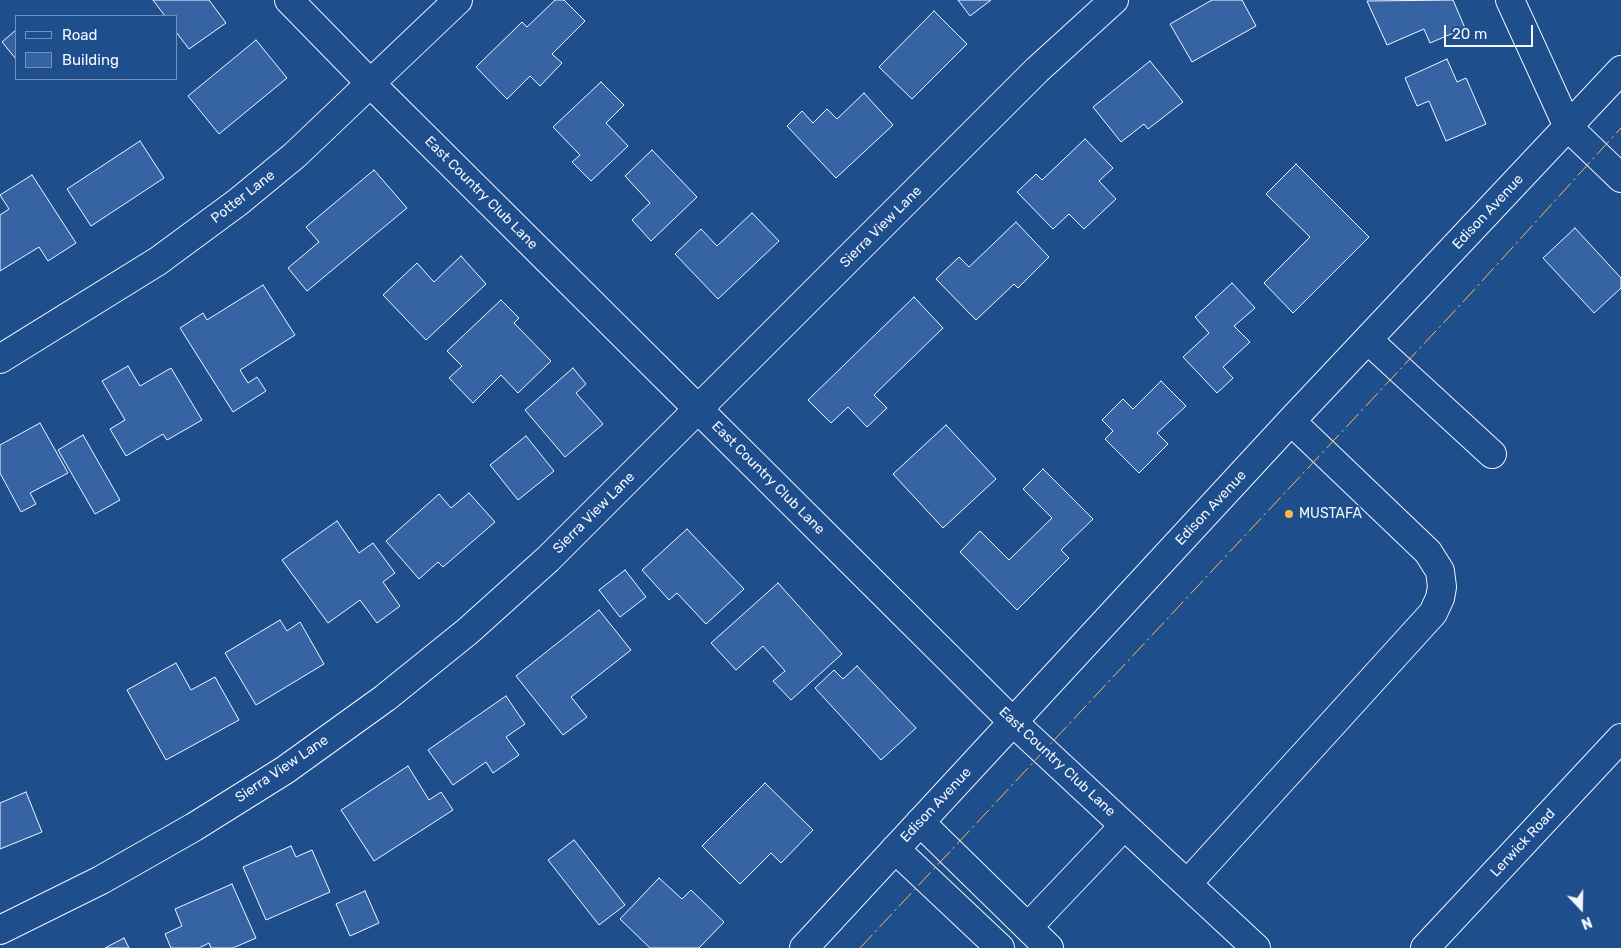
<!DOCTYPE html>
<style>
body{margin:0}
#map{position:relative;width:1621px;height:948px;overflow:hidden;background:#1f4e8c;font-family:Rubik,sans-serif}
canvas{display:block}
.legend{position:absolute;left:15px;top:15px;width:162px;height:65px;box-sizing:border-box;background:#1f4e8c;border:1px solid #7391ba;margin:0;padding:6px 9px;list-style:none;font-size:15px;color:#f2f6ff}
.legend li{display:flex;align-items:center;gap:10px;height:25px}
.legend b{width:25px;border:1px solid #7391ba}
.north{position:absolute;left:1556px;top:883px;width:50px;height:50px;-webkit-text-stroke:4px #1f4e8c;paint-order:stroke;rotate:159deg;font-size:14px;font-weight:700;line-height:20px;text-align:center;color:#f2f6ff}
.north::after{content:'';display:block;margin:auto;width:18px;height:22px;background:#f2f6ff;clip-path:polygon(50% 0,100% 100%,50% 72%,0 100%)}
.scale{position:absolute;left:1444px;top:25px;width:89px;height:22px;box-sizing:border-box;border:2px solid #f2f6ff;border-top:0;padding-left:6px;font-size:15px;line-height:18px;white-space:nowrap;color:#f2f6ff;-webkit-text-stroke:4px #1f4e8c;paint-order:stroke}
</style>
<div id="map">
<canvas width="1621" height="948"></canvas>
<ul class="legend">
<li><b style="height:6px;background:#1f4e8c"></b>Road</li>
<li><b style="height:14px;background:#3563a3"></b>Building</li>
</ul>
<div class="north">N</div>
<div class="scale">20 m</div>
</div>
<script>
const c = document.querySelector('canvas').getContext('2d');
c.lineJoin = 'round';
function fill(path, color) {
  c.fillStyle = color;
  c.fill(path, 'evenodd');
}
function poly(rows) {
  const path = new Path2D();
  for (const r of rows) {
    path.moveTo(r[0], r[1]);
    for (let i = 2; i < r.length; i += 2) path.lineTo(r[i], r[i + 1]);
  }
  return path;
}
function stroke(path, color, width, dash) {
  c.strokeStyle = color;
  c.lineWidth = width;
  c.lineCap = dash ? 'butt' : 'round';
  c.setLineDash(dash || []);
  c.stroke(path);
}
function write(font, color, halo, rows, align = 'center') {
  c.font = font + ' Rubik,sans-serif';
  c.lineWidth = 4;
  c.setLineDash([]);
  c.textBaseline = 'middle';
  c.strokeStyle = halo;
  c.fillStyle = color;
  for (const [text, x, y, turn = 0] of rows) {
    c.save();
    c.translate(x, y);
    c.rotate((+turn || 0) * Math.PI / 180);
    c.textAlign = isNaN(turn) ? turn : align;
    if (halo) c.strokeText(text, 0, 0);
    c.fillText(text, 0, 0);
    c.restore();
  }
}
const building = poly([
 [153,0,209,0,226,23,189,49,176,32,176,16,165,16,153,0],
 [555,0,564,0,585,21,552,54,562,63,540,86,530,76,507,99,476,67,522,22,527,27,555,0],
 [958,0,991,0,970,16,958,0],
 [1212,0,1242,0,1256,26,1192,62,1170,24,1212,0],
 [1453,0,1465,28,1430,43,1424,29,1387,45,1367,1,1453,0],
 [934,11,967,44,912,99,879,67,934,11],
 [16,30,16,59,2,42,16,30],
 [256,40,287,78,219,134,188,96,256,40],
 [1447,59,1457,82,1466,78,1486,124,1446,141,1429,101,1417,106,1405,78,1447,59],
 [1150,61,1183,102,1148,129,1144,124,1121,142,1093,107,1150,61],
 [601,82,624,105,606,123,628,146,591,181,572,162,580,155,553,127,601,82],
 [864,93,893,125,836,178,787,126,802,111,813,123,827,109,837,119,864,93],
 [1085,139,1113,168,1099,181,1116,199,1084,229,1069,214,1053,229,1017,192,1036,174,1042,180,1085,139],
 [140,141,164,178,91,226,67,189,140,141],
 [652,150,697,197,651,241,632,220,650,203,625,176,652,150],
 [1296,164,1369,237,1293,313,1264,283,1310,237,1266,194,1296,164],
 [374,170,407,208,307,291,288,268,319,242,306,227,374,170],
 [32,175,76,243,48,261,39,247,0,271,0,215,9,209,0,195,32,175],
 [752,213,779,241,718,299,675,254,701,229,717,246,752,213],
 [1016,222,1049,257,1018,288,1014,284,976,320,936,279,959,257,969,267,1016,222],
 [1575,228,1621,278,1621,288,1594,313,1543,258,1575,228],
 [461,256,486,284,426,340,383,295,417,263,434,282,461,256],
 [1232,283,1255,308,1234,326,1250,342,1223,367,1233,378,1217,393,1183,357,1209,333,1195,317,1232,283],
 [263,285,295,335,240,370,248,383,257,377,266,391,233,412,180,328,203,313,207,320,263,285],
 [914,297,943,328,874,395,887,408,867,427,848,407,831,423,808,400,914,297],
 [501,300,519,318,514,323,551,361,518,393,501,375,473,403,449,378,462,366,447,351,501,300],
 [128,366,140,386,171,368,202,420,167,440,163,434,126,456,110,429,125,420,102,381,128,366],
 [573,368,586,384,576,393,603,424,565,457,525,410,573,368],
 [1161,381,1186,406,1157,433,1168,444,1139,473,1105,439,1113,431,1102,420,1123,399,1133,409,1161,381],
 [40,423,68,473,30,493,36,504,21,512,0,473,0,445,40,423],
 [946,425,996,479,943,528,893,474,946,425],
 [83,435,120,500,95,514,58,450,83,435],
 [526,436,554,471,518,500,490,465,526,436],
 [1043,469,1093,519,1061,550,1069,558,1017,610,960,552,980,531,1009,560,1052,518,1023,489,1043,469],
 [469,493,495,522,443,567,438,562,419,579,386,541,439,494,451,508,469,493],
 [337,521,359,553,373,543,395,573,383,582,400,606,377,623,360,600,328,623,282,560,337,521],
 [687,529,744,589,706,624,677,593,669,600,642,570,687,529],
 [625,570,646,597,620,617,599,590,625,570],
 [778,583,842,654,791,700,773,681,785,671,763,646,736,670,711,643,778,583],
 [599,610,631,650,571,697,587,717,563,735,516,676,599,610],
 [280,620,287,631,300,622,324,664,256,705,225,653,280,620],
 [176,663,191,690,215,677,239,720,166,760,127,690,176,663],
 [857,666,916,728,881,760,815,688,834,670,843,679,857,666],
 [506,696,525,724,506,737,519,755,493,773,486,762,453,785,428,750,506,696],
 [408,766,429,800,441,792,453,810,374,861,341,810,408,766],
 [765,783,813,830,781,863,771,853,740,884,702,846,765,783],
 [26,792,42,832,0,849,0,803,26,792],
 [574,840,625,905,599,925,548,860,574,840],
 [291,846,296,857,312,850,330,892,266,920,243,867,291,846],
 [659,878,682,899,691,890,724,922,699,948,650,948,620,919,659,878],
 [232,884,256,938,233,948,211,948,209,943,199,948,171,948,165,934,182,926,175,909,232,884],
 [365,891,379,923,350,936,336,904,365,891],
 [124,938,129,948,105,948,124,938]
]);
const minor = poly([
 [289,0,371,84,1014,723,1256,948],
 [1510,0,1568,127,1621,178],
 [1368,340,1492,454],
 [0,359,158,261,238,202,295,155,458,0],
 [920,822,1049,948],
 [895,849,1000,948],
 [1187,884,1433,613,1440,598,1442,587,1440,571,1428,552,1291,421],
 [1028,927,1124,826],
 [0,930,101,880,194,827,285,770,385,698,468,631,548,559,1037,70,1114,0],
 [804,948,1291,421,1621,70],
 [1425,948,1621,738]
]);
const power = poly([
 [860,948,1462,303,1621,128]
]);
const markers = [
 [1289,514,5,"#ffb74d"]
];
const streetNames = [
 ["East Country Club Lane",481,193,45],
 ["Potter Lane",243,197,-38],
 ["Edison Avenue",1488,212,-47],
 ["Sierra View Lane",881,227,-45],
 ["East Country Club Lane",768,478,45],
 ["Edison Avenue",1211,508,-47],
 ["Sierra View Lane",594,513,-45],
 ["East Country Club Lane",1057,762,43],
 ["Sierra View Lane",282,769,-34],
 ["Edison Avenue",936,805,-47],
 ["Lerwick Road",1523,843,-47]
];
const poiNames = [
 ["MUSTAFA",1299,514]
];
fill(building, '#3563a3');
stroke(building, '#f2f6ff', 1);
stroke(minor, '#f2f6ff', 30);
stroke(minor, '#1f4e8c', 28);
stroke(power, '#ffb74d', 1, [18, 4, 2.5, 4]);
for (const [x, y, r, color] of markers) {
  const dot = new Path2D();
  dot.arc(x, y, r, 0, 2 * Math.PI);
  c.fillStyle = color;
  c.fill(dot);
  stroke(dot, '#1f4e8c', 2);
}
write('14px', '#f2f6ff', '#1f4e8c', streetNames);
write('14px', '#f2f6ff', '#1f4e8c', poiNames, 'left');
</script>
